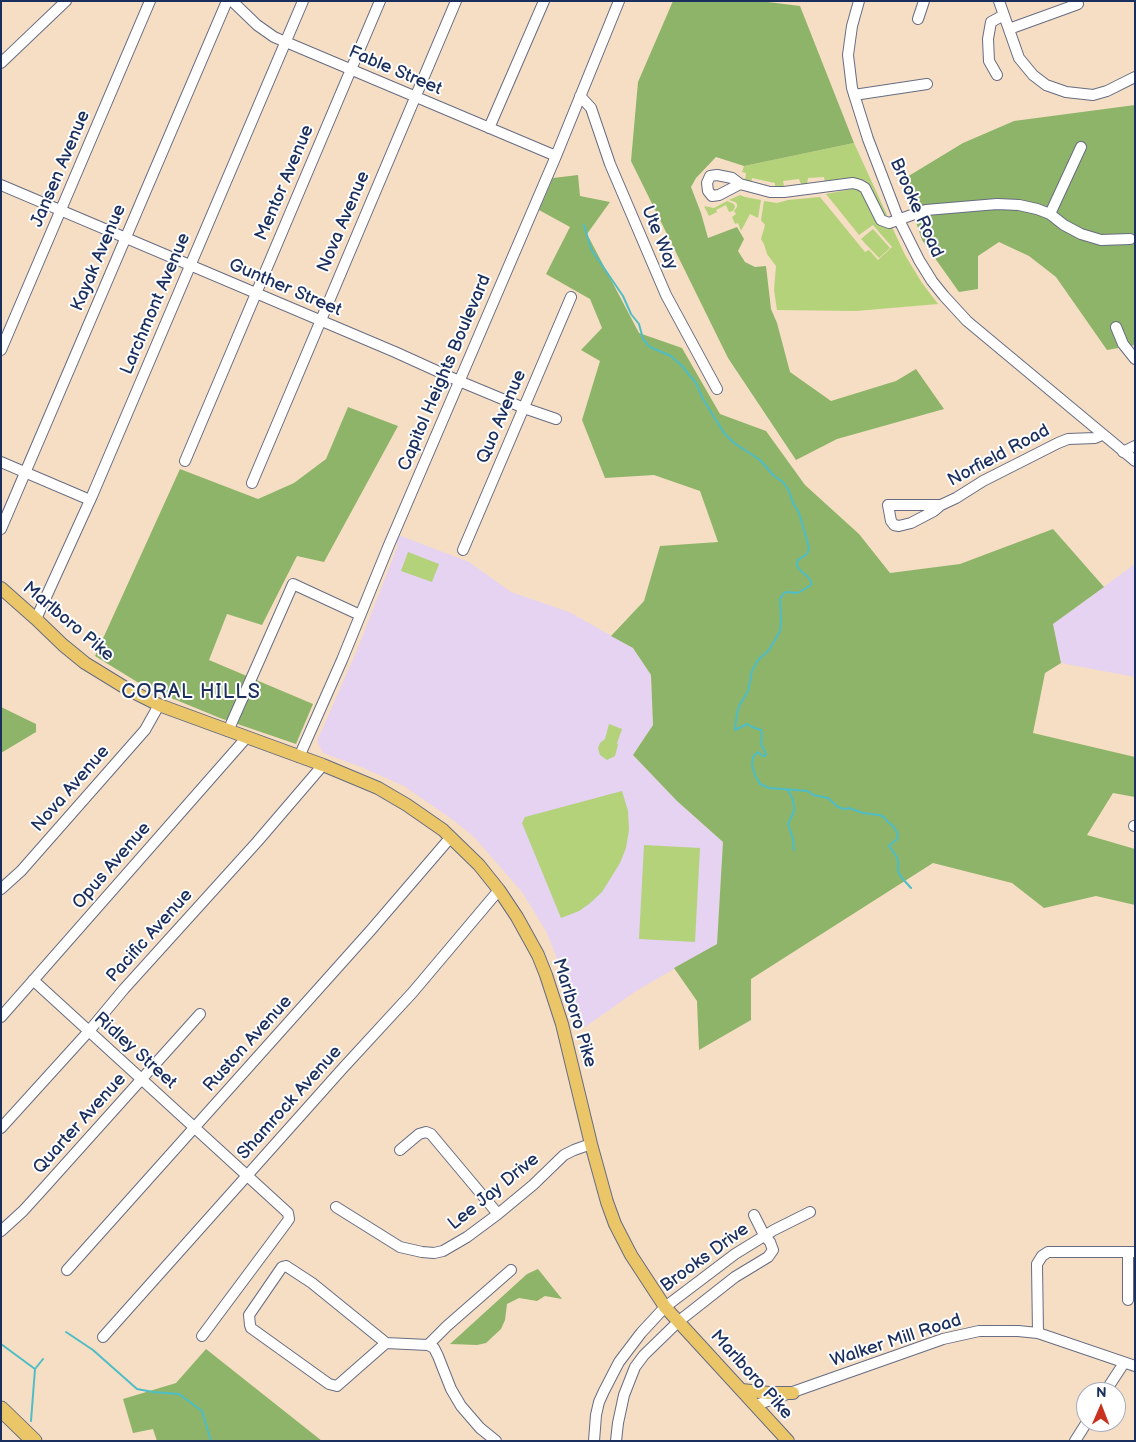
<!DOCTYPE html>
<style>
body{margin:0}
#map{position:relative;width:1136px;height:1442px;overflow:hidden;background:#f5dec4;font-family:"Balsamiq Sans",sans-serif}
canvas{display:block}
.frame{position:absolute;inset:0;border:2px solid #1b2f5e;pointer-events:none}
.north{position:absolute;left:1076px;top:1382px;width:50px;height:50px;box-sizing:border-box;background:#fff;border:1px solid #a4acbf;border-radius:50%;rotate:1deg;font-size:14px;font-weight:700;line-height:20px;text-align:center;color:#1b2f5e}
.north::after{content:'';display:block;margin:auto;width:18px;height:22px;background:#c8321e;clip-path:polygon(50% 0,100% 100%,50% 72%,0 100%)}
</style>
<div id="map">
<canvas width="1136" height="1442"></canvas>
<div class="frame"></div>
<div class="north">N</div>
</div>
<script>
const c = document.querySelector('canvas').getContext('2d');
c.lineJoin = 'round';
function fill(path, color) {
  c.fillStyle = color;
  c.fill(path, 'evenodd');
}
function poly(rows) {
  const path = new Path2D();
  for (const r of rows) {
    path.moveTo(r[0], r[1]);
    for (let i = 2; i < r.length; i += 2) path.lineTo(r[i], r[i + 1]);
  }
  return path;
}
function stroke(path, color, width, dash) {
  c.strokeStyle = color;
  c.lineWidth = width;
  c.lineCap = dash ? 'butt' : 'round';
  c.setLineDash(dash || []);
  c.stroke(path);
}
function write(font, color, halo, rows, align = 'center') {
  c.font = font + ' "Balsamiq Sans",sans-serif';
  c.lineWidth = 4;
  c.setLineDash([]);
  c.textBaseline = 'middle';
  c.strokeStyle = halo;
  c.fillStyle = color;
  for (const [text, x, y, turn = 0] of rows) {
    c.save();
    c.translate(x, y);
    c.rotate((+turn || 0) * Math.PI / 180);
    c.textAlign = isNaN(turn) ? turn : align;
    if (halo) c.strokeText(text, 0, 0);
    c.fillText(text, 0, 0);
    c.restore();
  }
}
const built = poly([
 [398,535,469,562,511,592,569,612,633,648,651,675,653,725,633,755,677,801,723,842,717,944,636,991,585,1027,546,931,522,892,474,837,453,820,404,786,359,766,323,753,317,741,357,650,397,548],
 [1135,564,1135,677,1061,663,1053,624]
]);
const green = poly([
 [854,143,887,215,886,218,869,183,864,180,857,179,825,183,824,177,808,178,807,184,801,184,799,179,783,181,784,186,775,188,775,183,752,178,751,183,745,182,746,173,742,172,744,166],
 [857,188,862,191,879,224,888,228,892,227,905,255,922,283,938,304,856,311,777,310,774,290,776,266,767,254,764,244,761,239,764,229,765,225,761,220,764,201,777,203,788,200,820,197,865,252,869,250,878,260,892,247,873,225,859,235,826,194],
 [740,195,745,197,761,200,758,218,750,214,741,231,738,223,735,224,732,217,736,214,734,211,737,207,737,204,735,202,729,200],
 [727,201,734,204,735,207,733,211,729,212,726,205,716,210,717,212,709,216,704,206,714,208],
 [873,229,890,248,879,258,861,239],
 [408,552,439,564,432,582,401,571],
 [609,724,622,729,617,743,618,745,615,756,607,760,600,755,598,748,600,743,605,739],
 [622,791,628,811,629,830,626,848,620,863,602,892,589,904,579,911,561,918,522,823,525,817],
 [644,845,700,848,695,942,639,939]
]);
const forest = poly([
 [673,1,760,1,800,6,854,143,744,166,716,157,696,178,691,187,701,213,708,238,737,227,744,239,738,251,745,262,755,267,766,266,771,309,777,323,790,372,831,401,896,381,916,369,944,409,837,439,796,460,728,358,631,161,638,82],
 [1135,105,1135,345,1107,350,1056,277,1029,256,999,242,978,256,978,289,959,292,922,240,902,180,963,143,1014,121],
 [578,175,580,196,610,202,587,234,639,333,682,348,720,414,766,431,805,485,859,534,890,573,960,564,1053,529,1104,587,1053,624,1061,663,1045,673,1033,733,1135,757,1135,797,1113,793,1087,835,1135,849,1135,905,1096,896,1044,908,1012,883,933,863,751,979,751,1020,699,1050,697,1001,674,968,717,944,723,842,677,801,633,755,653,725,651,675,633,648,611,636,644,601,660,546,718,542,700,491,654,475,605,478,582,420,600,361,581,350,602,328,590,299,546,274,570,227,539,210,553,178],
 [348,407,398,426,324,562,297,556,262,625,227,614,209,660,313,704,296,744,220,718,147,688,95,656,180,469,258,499,294,483,326,459],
 [1,707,36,724,36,732,1,753],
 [538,1269,562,1299,545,1296,537,1301,519,1298,507,1304,505,1320,501,1329,486,1343,477,1345,450,1344,527,1274],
 [206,1349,322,1441,157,1441,153,1429,133,1433,123,1399,176,1383]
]);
const stream = poly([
 [584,225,591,249,623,296,631,314,639,324,643,339,650,347,671,356,682,366,696,383,703,399,724,433,734,443,760,460,773,475,783,482,789,491,792,501,799,513,807,540,809,549,807,554,798,560,797,564,797,566,801,571,807,576,811,581,811,585,798,593,786,592,783,594,780,599,781,620,780,631,769,650,758,660,752,671,748,691,739,706,737,713,735,730,747,724,752,727,761,730,762,734,761,744,766,754,765,756,763,756,758,752,753,757,752,765,755,775,760,784,769,788,808,791,813,795,828,798,838,807,844,809,849,808,863,813,879,815,884,817,888,822,893,826,898,834,897,839,889,846,897,857,898,861,898,871,901,877,911,888],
 [787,789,792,797,794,806,794,811,788,824,793,839,794,850],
 [66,1332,93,1350,137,1389,153,1392,179,1394,202,1411,211,1441],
 [1,1344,35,1369,31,1421],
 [35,1369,43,1359]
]);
const minor = poly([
 [232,1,257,25,274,37,556,156],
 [859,1,852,26,848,55,852,88,868,139,899,220,919,260,932,281,944,296,967,321,1135,461],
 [999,1,1019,58,1033,75,1046,85,1066,92,1093,95,1107,91,1135,77],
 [918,19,924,1],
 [1009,29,1078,4,1077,1],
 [1,63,66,1],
 [997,75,989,61,988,39,991,22,1004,15],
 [854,95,927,84],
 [580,96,591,108,610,164,666,295,717,389],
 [489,128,544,1],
 [740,184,719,195,712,196,708,191,707,183,710,176,717,175,732,178,740,184,770,192,784,192,853,183,860,185,865,188,881,220,889,223,926,210,997,204,1019,205,1037,209,1050,214,1064,225,1081,234,1101,240,1130,239],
 [1,185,395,352,459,381,524,408,556,419],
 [1050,214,1081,147],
 [1116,327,1123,344,1135,359],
 [1,350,150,1],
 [1123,452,1135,446],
 [185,461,380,1],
 [1,462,90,500],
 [252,483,456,1],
 [941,505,934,511,911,523,899,526,894,525,891,521,888,505,941,505,956,498,983,481,1058,443,1068,439,1095,438,1102,435],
 [1,529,227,1],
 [463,550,571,297],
 [36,619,92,496,303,1],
 [228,731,293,584,360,615],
 [299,757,342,660,389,545,556,156,619,1],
 [1134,826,1135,826],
 [1,889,21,871,145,730,159,705],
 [33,980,288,1213,289,1219,287,1222,202,1336],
 [1,1017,247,737],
 [1,1128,89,1031,124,989,257,842,323,765],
 [400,1150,419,1134,426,1132,431,1134,498,1214],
 [336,1207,400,1247,422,1252,434,1253,443,1251,467,1237,498,1214,533,1185,564,1155,574,1150,591,1144],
 [1,1231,23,1211,43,1189,200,1014],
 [1128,1252,1128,1300],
 [286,1266,312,1283,386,1343,337,1386,329,1384,251,1328,250,1325,249,1315,282,1267,286,1266],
 [67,1270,371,930,450,838],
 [1038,1333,1037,1264,1042,1256,1048,1252,1135,1252],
 [103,1337,343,1068,413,992,499,890],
 [386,1343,428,1345,447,1326,511,1270],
 [428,1345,434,1348,438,1356,451,1389,461,1406,480,1428,496,1441],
 [1105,1392,1124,1363],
 [756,1405,943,1339,979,1331,1018,1331,1038,1333,1135,1366],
 [594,1441,596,1415,599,1402,604,1391,619,1362,641,1333,665,1307,735,1254,774,1230,810,1212],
 [616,1441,618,1423,624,1395,635,1367,644,1355,679,1321,735,1277,768,1257,773,1250,770,1242,764,1235,754,1215],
 [1075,1441,1087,1422]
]);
const major = poly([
 [1,588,36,619,63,645,85,663,129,690,159,705,323,765,378,788,407,805,443,830,479,865,499,890,517,917,538,955,546,975,562,1024,591,1144,607,1202,615,1224,631,1255,665,1307,788,1441],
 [742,1390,769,1393,793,1393]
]);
const highway = poly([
 [1,1409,34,1441]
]);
const streetNames = [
 ["Fable Street",395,71,23],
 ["Jansen Avenue",61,169,-67],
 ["Mentor Avenue",285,183,-67],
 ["Brooke Road",916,208,66],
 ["Nova Avenue",344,222,-67],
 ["Ute Way",659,238,67],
 ["Kayak Avenue",99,258,-67],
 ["Gunther Street",285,288,23],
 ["Larchmont Avenue",156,304,-67],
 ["Capitol Heights Boulevard",445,373,-67],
 ["Quo Avenue",502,417,-67],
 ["Norfield Road",999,456,-28],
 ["Marlboro Pike",68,622,40],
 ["Nova Avenue",71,789,-49],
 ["Opus Avenue",112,866,-49],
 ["Pacific Avenue",150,936,-48],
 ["Marlboro Pike",574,1013,73],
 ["Ruston Avenue",248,1044,-48],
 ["Ridley Street",135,1051,42],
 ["Shamrock Avenue",290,1103,-48],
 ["Quarter Avenue",80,1124,-48],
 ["Lee Jay Drive",494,1192,-39],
 ["Brooks Drive",705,1258,-36],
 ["Walker Mill Road",896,1341,-18],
 ["Marlboro Pike",751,1375,48]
];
const quarterNames = [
 ["CORAL HILLS",191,693]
];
fill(built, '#e5d3f1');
fill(green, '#b3d279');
fill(forest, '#8eb469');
stroke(stream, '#4fbdc6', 2);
stroke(minor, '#676c82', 12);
stroke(major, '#676c82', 14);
stroke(highway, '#676c82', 17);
stroke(minor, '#fff', 10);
stroke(major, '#eac669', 12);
stroke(highway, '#eac669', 15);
write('18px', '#1b2f5e', '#fff', streetNames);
c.letterSpacing = '1px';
write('20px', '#1b2f5e', '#fff', quarterNames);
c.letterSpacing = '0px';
</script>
